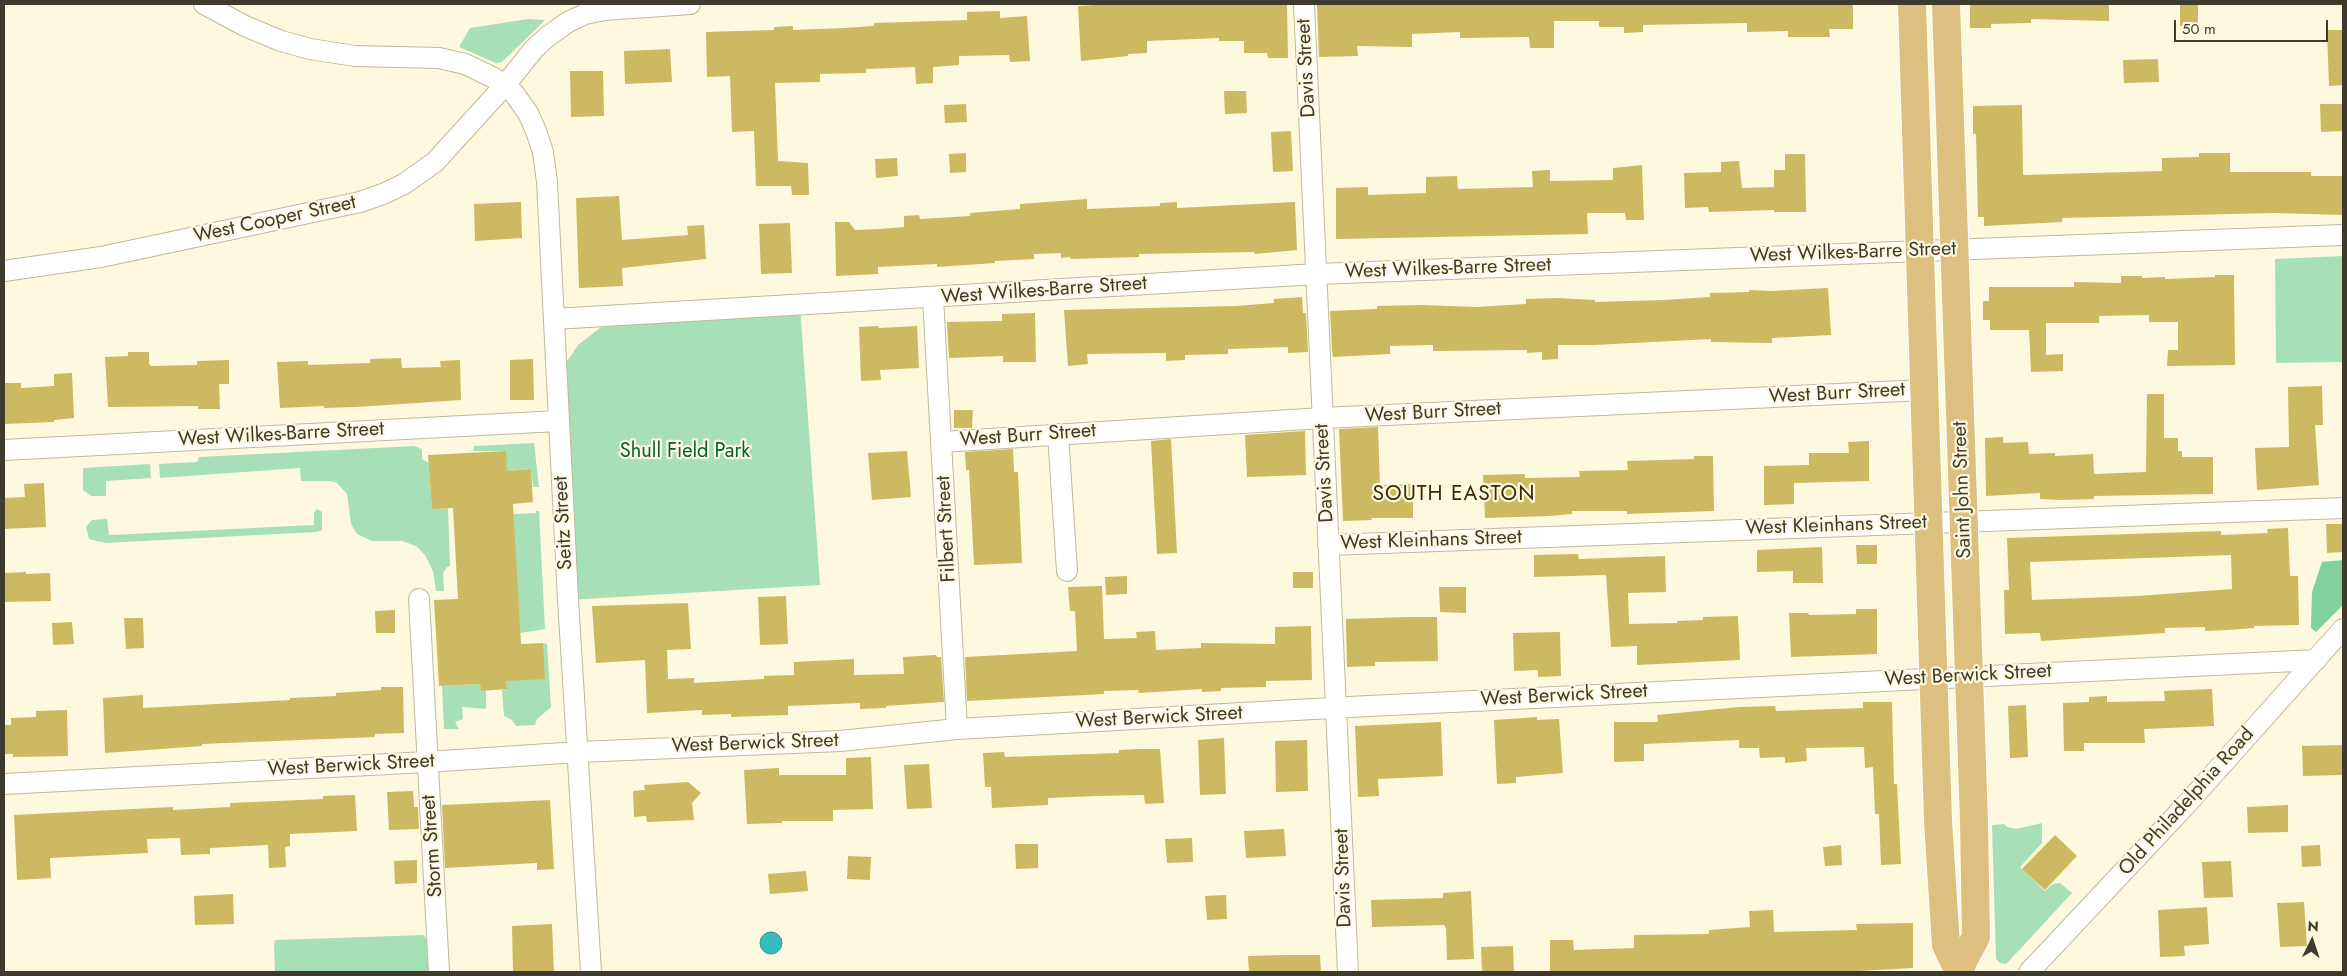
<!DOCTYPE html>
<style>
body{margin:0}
#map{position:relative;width:2347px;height:976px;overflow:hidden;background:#fef9de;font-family:Jost,sans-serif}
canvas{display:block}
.frame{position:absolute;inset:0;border:5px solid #3e3b2e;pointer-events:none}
.north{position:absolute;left:2287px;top:916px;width:50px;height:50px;-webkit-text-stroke:4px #fef9de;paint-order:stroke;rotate:4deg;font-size:14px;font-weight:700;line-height:20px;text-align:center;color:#3e3b2e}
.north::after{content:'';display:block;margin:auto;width:18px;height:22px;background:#3e3b2e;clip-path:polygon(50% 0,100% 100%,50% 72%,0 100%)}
.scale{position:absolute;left:2174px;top:20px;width:154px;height:22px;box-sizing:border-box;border:2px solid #3e3b2e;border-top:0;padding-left:6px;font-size:15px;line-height:18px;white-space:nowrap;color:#3e3b2e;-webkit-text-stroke:4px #fef9de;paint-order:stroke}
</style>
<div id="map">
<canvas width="2347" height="976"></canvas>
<div class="frame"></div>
<div class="north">N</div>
<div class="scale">50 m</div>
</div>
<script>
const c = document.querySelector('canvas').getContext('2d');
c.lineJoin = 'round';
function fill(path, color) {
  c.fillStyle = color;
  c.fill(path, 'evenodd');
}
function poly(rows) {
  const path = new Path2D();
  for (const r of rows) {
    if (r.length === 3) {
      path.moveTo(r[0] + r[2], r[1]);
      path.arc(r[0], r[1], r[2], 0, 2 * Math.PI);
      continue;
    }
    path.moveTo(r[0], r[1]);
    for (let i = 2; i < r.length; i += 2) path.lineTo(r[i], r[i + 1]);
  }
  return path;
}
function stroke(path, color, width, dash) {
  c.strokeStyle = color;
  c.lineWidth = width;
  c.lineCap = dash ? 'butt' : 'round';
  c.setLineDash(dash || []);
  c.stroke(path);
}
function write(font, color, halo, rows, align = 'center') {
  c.font = font + ' Jost,sans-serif';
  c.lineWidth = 4.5;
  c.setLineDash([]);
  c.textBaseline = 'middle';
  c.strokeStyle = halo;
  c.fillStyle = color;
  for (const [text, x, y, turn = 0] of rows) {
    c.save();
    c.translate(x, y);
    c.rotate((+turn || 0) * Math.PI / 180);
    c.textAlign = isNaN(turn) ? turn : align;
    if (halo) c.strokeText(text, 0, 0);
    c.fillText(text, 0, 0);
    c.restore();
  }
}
const green = poly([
 [528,19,545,20,502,62,496,63,459,47,470,28],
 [2343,256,2343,362,2276,363,2275,259],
 [800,306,820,585,568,600,565,364,579,344,616,316],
 [534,443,539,487,533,487,531,469,507,471,505,451,473,451,474,446],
 [414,446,422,449,422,459,429,463,432,509,448,508,450,566,447,567,443,573,444,591,436,591,433,571,425,555,416,546,402,541,372,541,357,534,351,524,347,494,337,483,330,481,301,481,300,468,160,478,159,464,197,462,199,457],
 [150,464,151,478,106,481,106,496,91,496,83,490,83,468],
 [317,509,322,512,322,530,316,532,105,543,89,539,86,527,92,520,107,519,109,535,314,525,314,513],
 [536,511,539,511,545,629,520,633,513,514,536,513],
 [543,643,547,644,551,707,537,719,535,725,516,726,512,720,504,716,502,690,507,689,506,681],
 [480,684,481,691,486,691,486,709,462,707,463,719,455,722,459,729,444,729,442,686],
 [2042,823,2042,843,2020,867,2045,891,2053,884,2060,883,2072,893,2010,960,2006,964,2000,963,1996,959,1992,825,2004,824,2007,827,2016,829],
 [424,935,428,942,430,972,275,972,274,944,275,940]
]);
const forest = poly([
 [2343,560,2343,605,2316,632,2311,628,2312,592,2322,562]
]);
const water = poly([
 [771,943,11]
]);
const building = poly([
 [1113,4,1287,4,1288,58,1268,58,1267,53,1244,53,1244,41,1219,41,1219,38,1147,41,1147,53,1128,54,1128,56,1081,61,1078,6],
 [1317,4,1853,4,1853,29,1829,29,1830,37,1788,37,1788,31,1747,32,1747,23,1643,25,1643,32,1624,33,1624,27,1599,27,1599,21,1554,21,1554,48,1530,48,1529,37,1460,38,1460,32,1412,34,1412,47,1357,46,1358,56,1319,57],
 [1970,4,2109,4,2109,21,2031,19,2031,23,1991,24,1991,28,1970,28],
 [2180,4,2198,4,2198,26,2180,26],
 [1000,11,1000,18,1027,16,1030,61,1010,62,1009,55,959,56,959,65,933,67,933,83,916,84,915,67,866,69,866,73,820,74,820,82,775,83,778,161,808,163,809,195,792,195,791,186,756,186,754,131,732,132,730,76,707,77,706,32,774,30,774,27,793,26,793,30,844,28,874,26,874,23,967,20,967,12],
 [2327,30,2343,30,2343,85,2329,86],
 [670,49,672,82,625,84,624,51],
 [2158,59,2159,82,2124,83,2123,60],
 [570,71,603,71,604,116,571,117],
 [1224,91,1246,91,1247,113,1225,114],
 [966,104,967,122,945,123,944,105],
 [2320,104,2343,104,2343,131,2321,132],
 [2022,105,2023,175,2162,171,2162,158,2199,157,2199,153,2230,153,2230,172,2311,172,2311,176,2343,176,2343,215,2274,213,2062,218,2062,222,1984,226,1984,217,1978,217,1976,134,1973,134,1973,106],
 [1291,131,1293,171,1273,172,1271,132],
 [966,153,966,172,950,173,949,154],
 [1785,154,1805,154,1806,212,1774,212,1774,210,1709,212,1708,207,1685,208,1684,173,1721,172,1721,162,1739,161,1742,188,1774,187,1774,170,1785,170],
 [897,158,898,176,876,178,875,159],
 [1642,165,1644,220,1626,220,1625,213,1587,213,1588,234,1336,239,1336,188,1368,187,1368,195,1426,193,1426,177,1457,176,1458,189,1533,187,1532,171,1550,170,1550,181,1613,180,1613,168],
 [619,196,622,240,688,235,687,226,704,225,706,259,622,268,623,286,579,288,576,198],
 [1087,199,1087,209,1160,206,1160,203,1177,202,1177,208,1295,202,1297,250,1255,254,1254,252,1139,254,1139,257,1071,259,1070,257,1061,258,1061,253,1034,254,1034,259,995,261,995,263,937,267,937,264,878,267,878,274,836,276,835,222,849,222,855,230,880,229,904,227,904,216,919,215,920,219,970,216,970,213,1020,209,1020,204],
 [521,202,522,238,475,241,474,204],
 [790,223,792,273,761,274,759,224],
 [2215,275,2234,275,2235,365,2167,366,2168,350,2178,350,2178,322,2149,322,2149,315,2099,316,2099,323,2046,323,2046,355,2063,354,2063,371,2031,372,2029,330,1990,330,1990,320,1983,320,1983,301,1989,301,1989,287,2074,287,2074,282,2121,283,2121,276,2142,276,2142,278,2165,277,2165,279,2215,277],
 [1828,288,1831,335,1772,338,1772,343,1711,342,1711,339,1594,345,1558,345,1558,359,1542,360,1542,352,1527,353,1527,350,1433,351,1433,345,1390,346,1390,354,1333,357,1332,351,1330,311,1377,309,1377,306,1421,305,1476,307,1526,304,1526,299,1557,298,1595,300,1595,302,1664,300,1710,297,1710,293,1749,292,1749,290,1771,291],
 [1302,297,1303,313,1306,313,1308,352,1288,353,1288,347,1228,349,1228,354,1185,355,1185,360,1166,361,1166,353,1087,354,1088,364,1068,366,1064,310,1236,306,1274,303,1274,299],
 [1035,313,1036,362,1003,362,1003,356,949,358,947,322,1002,321,1002,314],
 [878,326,879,328,917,326,919,368,880,370,881,380,861,381,859,327],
 [128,352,149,352,149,364,151,366,197,365,197,361,229,360,229,384,219,384,220,409,198,409,198,406,108,407,105,357,128,356],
 [401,358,402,368,441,367,440,361,460,360,461,400,357,407,324,408,324,406,280,408,277,362,308,361,308,365,370,363,370,359],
 [533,359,534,400,510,400,510,360],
 [72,373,74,418,54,420,54,422,4,424,4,383,21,383,21,388,54,386,54,374],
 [2322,386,2323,425,2315,425,2319,485,2257,490,2255,448,2289,447,2288,387],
 [2147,394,2164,394,2164,438,2178,438,2178,451,2182,451,2182,457,2213,457,2213,494,2094,496,2094,499,2062,500,2040,499,2040,493,1986,496,1985,438,2003,437,2003,443,2028,442,2029,454,2055,453,2055,456,2093,454,2094,474,2146,472],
 [954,410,973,410,972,428,954,428],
 [1378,427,1380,485,1413,484,1413,518,1371,518,1372,520,1343,521,1339,429],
 [1305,431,1306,475,1247,477,1245,435],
 [1171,439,1177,553,1157,554,1151,441],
 [1869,441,1869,481,1794,483,1794,504,1764,505,1764,466,1809,465,1809,453,1849,453,1848,442],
 [1013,449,1014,472,1018,472,1022,563,974,565,969,470,966,470,965,452],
 [506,451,507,471,531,469,533,502,513,504,521,644,543,643,545,679,506,681,507,689,481,691,480,684,439,686,434,600,458,599,453,508,432,509,428,455],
 [907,451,911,497,872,500,868,453],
 [1694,456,1713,456,1714,511,1627,514,1627,511,1572,511,1572,514,1549,516,1485,518,1483,475,1525,474,1525,478,1580,477,1579,471,1628,470,1627,461,1694,459],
 [44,483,46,527,4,529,4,498,25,497,24,484],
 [2326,524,2343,524,2343,552,2327,553],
 [2288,528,2290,576,2298,576,2299,625,2254,626,2254,628,2227,630,2205,631,2205,627,2165,628,2165,633,2041,641,2040,633,2005,634,2004,590,2009,590,2007,538,2221,531,2221,535,2268,533,2267,529],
 [2231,555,2232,589,2138,596,2032,600,2030,562],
 [1856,545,1877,545,1877,564,1857,564],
 [1822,547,1823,583,1793,583,1793,571,1757,572,1757,550],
 [1578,554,1579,559,1665,556,1666,592,1628,593,1629,624,1677,623,1677,621,1703,620,1703,617,1738,616,1740,660,1637,665,1637,646,1611,647,1606,575,1534,577,1534,555],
 [26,572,26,574,50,573,51,601,4,602,4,573],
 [1293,572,1313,572,1313,588,1293,588],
 [1127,576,1127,594,1106,595,1105,577],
 [1102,586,1104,639,1137,638,1136,632,1155,631,1156,650,1201,648,1201,643,1275,644,1275,627,1311,626,1312,680,1266,681,1266,687,1221,688,1221,691,1202,692,1202,689,1139,693,1138,690,1104,691,1104,694,967,701,965,657,1077,651,1075,611,1070,611,1068,587],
 [1439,587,1466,587,1466,613,1440,612],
 [786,596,788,644,760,645,758,597],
 [688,603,691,649,667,650,668,679,694,678,694,683,764,679,764,676,794,675,794,662,854,659,854,675,904,674,903,657,936,655,937,657,941,657,944,702,886,706,886,708,860,709,860,703,788,706,788,715,731,717,731,714,702,715,702,710,647,713,645,660,596,663,592,606],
 [1856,609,1877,609,1877,654,1791,657,1789,613,1808,613,1809,615,1856,614],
 [395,610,395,633,376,633,375,611],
 [1409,617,1437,617,1438,661,1375,662,1375,666,1347,667,1346,619],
 [124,618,143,618,144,648,126,649],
 [72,622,74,644,53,645,52,623],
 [1560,632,1561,676,1538,677,1538,670,1514,671,1513,633],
 [381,687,403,687,404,733,375,734,375,737,202,744,202,746,105,753,103,698,143,695,143,708,290,700,290,698,336,696,336,693,381,690],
 [2212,689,2214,726,2144,729,2145,743,2084,743,2084,751,2064,751,2063,703,2089,702,2089,697,2107,696,2107,702,2165,701,2164,691],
 [1863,702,1892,702,1894,784,1897,784,1901,864,1881,865,1879,814,1875,814,1873,767,1865,768,1864,747,1806,748,1807,761,1785,763,1785,757,1760,758,1759,748,1739,748,1739,740,1644,744,1644,761,1614,762,1614,722,1658,722,1657,715,1739,707,1775,706,1776,711,1863,708],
 [2026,705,2028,757,2010,758,2008,706],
 [67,710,68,756,13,757,13,754,4,754,4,725,11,725,11,718,36,717,36,711],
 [1537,717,1537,720,1559,719,1563,773,1516,777,1516,783,1497,784,1494,720],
 [1441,722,1443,776,1378,779,1379,796,1358,797,1355,726],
 [1224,738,1226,794,1200,795,1198,740],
 [1307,740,1308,791,1276,792,1275,741],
 [2343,745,2343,775,2303,776,2302,746],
 [1139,749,1160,749,1164,803,1145,804,1144,795,1097,796,1048,798,1048,805,992,808,991,787,985,787,983,753,1004,752,1005,757,1119,753,1119,750],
 [871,757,873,809,833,810,833,821,782,821,782,823,747,824,744,770,779,768,779,775,846,775,846,758],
 [929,764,932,808,907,809,904,765],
 [688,782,701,793,692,803,694,820,647,822,646,816,634,817,633,791,645,790,644,785],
 [413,791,414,807,418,807,419,829,389,830,387,792],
 [355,795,357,831,290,834,290,846,285,847,286,867,269,868,268,845,210,848,210,854,181,855,180,838,147,839,148,853,50,858,51,878,17,880,14,815,173,807,173,810,230,807,230,803,323,799,323,796],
 [550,800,554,869,537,870,537,863,445,868,442,805],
 [2288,805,2288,832,2248,833,2247,807],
 [1284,829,1286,856,1246,858,1244,831],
 [2055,835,2077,856,2045,890,2022,869],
 [1192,838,1193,862,1167,863,1165,839],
 [1015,844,1038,844,1038,868,1016,869],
 [1841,845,1842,865,1825,866,1823,847],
 [2320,845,2321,866,2302,867,2301,846],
 [848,856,871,857,870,880,847,879],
 [417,860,417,883,395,884,394,861],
 [2231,861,2233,897,2204,898,2202,862],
 [806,871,808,891,770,894,768,874],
 [1471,891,1474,959,1447,960,1446,928,1444,925,1372,927,1371,900,1443,898,1443,893],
 [233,894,234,924,195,925,194,896],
 [1226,895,1227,919,1207,920,1205,896],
 [2304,902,2307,946,2280,947,2277,903],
 [2207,907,2209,944,2184,946,2185,956,2160,957,2158,910],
 [1773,910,1774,932,1857,930,1856,924,1913,923,1913,968,1841,972,1550,972,1550,940,1573,940,1574,950,1634,948,1634,935,1709,934,1709,930,1750,927,1749,911],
 [552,924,554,972,513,972,512,926],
 [1513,946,1514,972,1482,972,1481,947],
 [1286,955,1320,955,1321,972,1249,972,1248,956]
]);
const street = poly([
 [204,4,245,26,281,41,310,49,355,56,439,58,465,64,494,78,513,92,528,113,536,131,543,152,547,182,568,600,591,972],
 [1304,4,1348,972],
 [4,271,101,257,360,202,383,194,404,184,435,162,505,85,534,49,547,37,568,22,585,14,604,10,690,4],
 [933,298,957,729],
 [554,319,1317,274,2343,235],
 [1058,434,1067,571],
 [942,442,1322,418,1924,390],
 [4,450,558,421],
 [1328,545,2343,508],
 [419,599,439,972],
 [4,784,427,762,579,752,840,741,957,729,1349,707,2316,660],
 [2029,972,2185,806,2343,629]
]);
const primary = poly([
 [1912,4,1938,821,1946,945,1959,972],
 [1946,4,1974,822,1976,937,1963,961,1960,972]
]);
const streetNames = [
 ["Davis Street",1307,68,-93],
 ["West Cooper Street",275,220,-12],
 ["West Wilkes-Barre Street",1853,253,-2],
 ["West Wilkes-Barre Street",1448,269,-2],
 ["West Wilkes-Barre Street",1044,291,-4],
 ["West Burr Street",1837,394,-3],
 ["West Burr Street",1433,413,-3],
 ["West Wilkes-Barre Street",281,435,-3],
 ["West Burr Street",1028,436,-4],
 ["Davis Street",1325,473,-93],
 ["Saint John Street",1963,490,-92],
 ["Seitz Street",564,523,-93],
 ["West Kleinhans Street",1836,526,-2],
 ["Filbert Street",947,529,-93],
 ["West Kleinhans Street",1431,541,-2],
 ["West Berwick Street",1968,676,-3],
 ["West Berwick Street",1564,696,-3],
 ["West Berwick Street",1159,718,-3],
 ["West Berwick Street",755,744,-2],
 ["West Berwick Street",351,766,-3],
 ["Old Philadelphia Road",2187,802,-48],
 ["Storm Street",433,846,-94],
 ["Davis Street",1344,878,-92]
];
const parkNames = [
 ["Shull Field Park",685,452]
];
const neighbourhoodNames = [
 ["SOUTH EASTON",1454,495]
];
fill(green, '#a7e0b6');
fill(forest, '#82d19a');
fill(water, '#37bcbd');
stroke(water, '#399592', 1);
fill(building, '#ccb962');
stroke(street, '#c0b999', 22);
stroke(primary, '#fff', 30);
stroke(street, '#fff', 20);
stroke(primary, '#ddbf80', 28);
write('20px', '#3e3b2e', '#fef9de', streetNames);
write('20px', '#016232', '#fef9de', parkNames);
c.letterSpacing = '1px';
write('21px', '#3a2900', '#fef9de', neighbourhoodNames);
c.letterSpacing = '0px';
</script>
